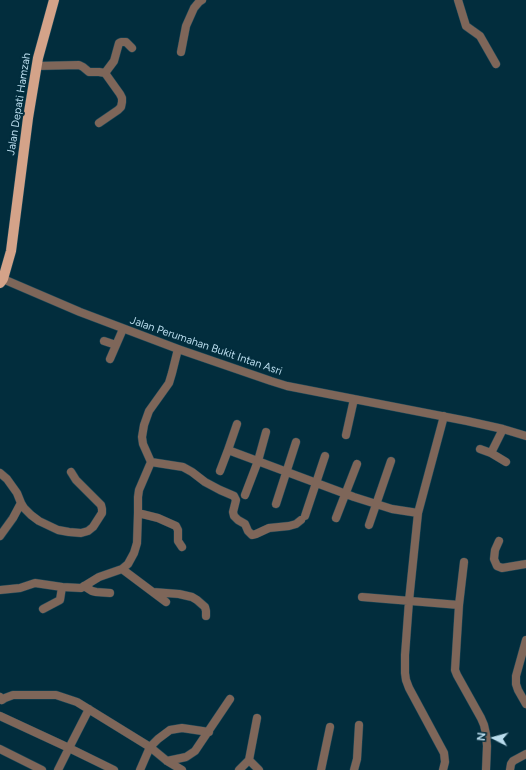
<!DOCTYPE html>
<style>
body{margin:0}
#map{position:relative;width:526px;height:770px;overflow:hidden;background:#022d3d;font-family:Figtree,sans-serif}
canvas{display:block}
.north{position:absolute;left:474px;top:718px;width:40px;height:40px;-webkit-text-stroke:3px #022d3d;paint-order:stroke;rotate:276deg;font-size:11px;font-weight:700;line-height:16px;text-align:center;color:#b9dced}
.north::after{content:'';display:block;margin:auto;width:14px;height:18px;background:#b9dced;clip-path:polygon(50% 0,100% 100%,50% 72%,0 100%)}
</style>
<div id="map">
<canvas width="526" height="770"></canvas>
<div class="north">N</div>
</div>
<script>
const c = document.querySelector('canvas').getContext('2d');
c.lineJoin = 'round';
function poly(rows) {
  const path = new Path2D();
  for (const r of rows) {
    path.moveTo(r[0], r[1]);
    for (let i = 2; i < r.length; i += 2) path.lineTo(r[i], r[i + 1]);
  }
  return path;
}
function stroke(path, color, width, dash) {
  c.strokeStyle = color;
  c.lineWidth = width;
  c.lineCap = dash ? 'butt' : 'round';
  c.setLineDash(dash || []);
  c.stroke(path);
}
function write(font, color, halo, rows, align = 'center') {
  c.font = font + ' Figtree,sans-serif';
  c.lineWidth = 4;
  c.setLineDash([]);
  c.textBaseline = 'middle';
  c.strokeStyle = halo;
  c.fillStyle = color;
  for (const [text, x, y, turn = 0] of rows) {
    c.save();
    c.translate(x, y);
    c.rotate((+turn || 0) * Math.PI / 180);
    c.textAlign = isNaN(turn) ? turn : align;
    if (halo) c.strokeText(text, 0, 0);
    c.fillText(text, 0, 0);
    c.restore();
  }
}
const minor = poly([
 [458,0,466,26,480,36,496,64],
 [181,52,186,26,194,8,199,2,202,0],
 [36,66,79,65,83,67,89,72,99,72,105,73,120,94,122,98,122,102,121,107,118,110,99,123],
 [105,73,114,61,119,43,121,42,126,42,132,48],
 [3,279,80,312,178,349,271,381,287,386,467,421,503,429,526,436],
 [104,341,116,345],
 [110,359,123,329],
 [346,435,354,399],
 [480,449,491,453,506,462],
 [228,450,354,497,392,509,418,513],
 [491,453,503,429],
 [151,462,183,467,192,472,205,482,220,490,234,496,236,500,233,512,234,516,238,520,245,524,248,531,252,535,256,534,269,528,289,526,296,524,301,520],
 [220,471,228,450,237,424],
 [0,473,7,479,17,493,21,503],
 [245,495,258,461,266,432],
 [276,504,296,442],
 [138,513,158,518,176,526,178,530,178,541,182,547],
 [305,516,325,456],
 [336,518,357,464],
 [369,525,391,461],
 [0,536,13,518,21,503,24,508,31,515,39,521,58,530,69,532,81,533,88,531,93,527,102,513,102,509,101,505,76,480,71,472],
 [499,541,495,550,494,559,497,566,502,568,526,564],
 [464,562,459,605,455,670,457,675,481,718,484,725,486,734,487,746,486,770],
 [122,569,166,602],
 [84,586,92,591,96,592,110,593],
 [0,590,20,588,35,583,62,587,81,588,99,577,122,569,128,564,134,553,137,543,138,513,138,497,139,490,151,462,143,444,142,437,144,425,149,411,169,383,172,373,178,349],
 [153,592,179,594,192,597,197,600,205,607,206,611,206,616],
 [362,597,459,605],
 [43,609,60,600,62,587],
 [526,640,516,676,516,684,518,690,526,704],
 [0,697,2,700,5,698,13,695,56,695,77,702,150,747,167,761,182,770],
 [0,716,69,748,114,770],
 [0,749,42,770],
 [249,760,257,718],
 [167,761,186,757,195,751,230,699],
 [58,770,69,748,89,709],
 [140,770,150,747,158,739,170,730,182,728,209,732],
 [239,770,249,760,259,770],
 [321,770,330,727],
 [354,770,357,759,359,725],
 [443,770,445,762,444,753,409,688,406,680,405,673,405,655,409,601,418,513,444,416],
 [510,770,511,764,513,761,526,754]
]);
const major = poly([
 [0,283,3,279,11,251,28,118,38,58,54,0]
]);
const streetNames = [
 ["Jalan Depati Hamzah",19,104,-81],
 ["Jalan Perumahan Bukit Intan Asri",206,346,19]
];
stroke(minor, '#1f4959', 9);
stroke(major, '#1f4959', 11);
stroke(minor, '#7e6659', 8);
stroke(major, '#d4a389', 10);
write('11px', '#b9dced', '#022d3d', streetNames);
</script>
